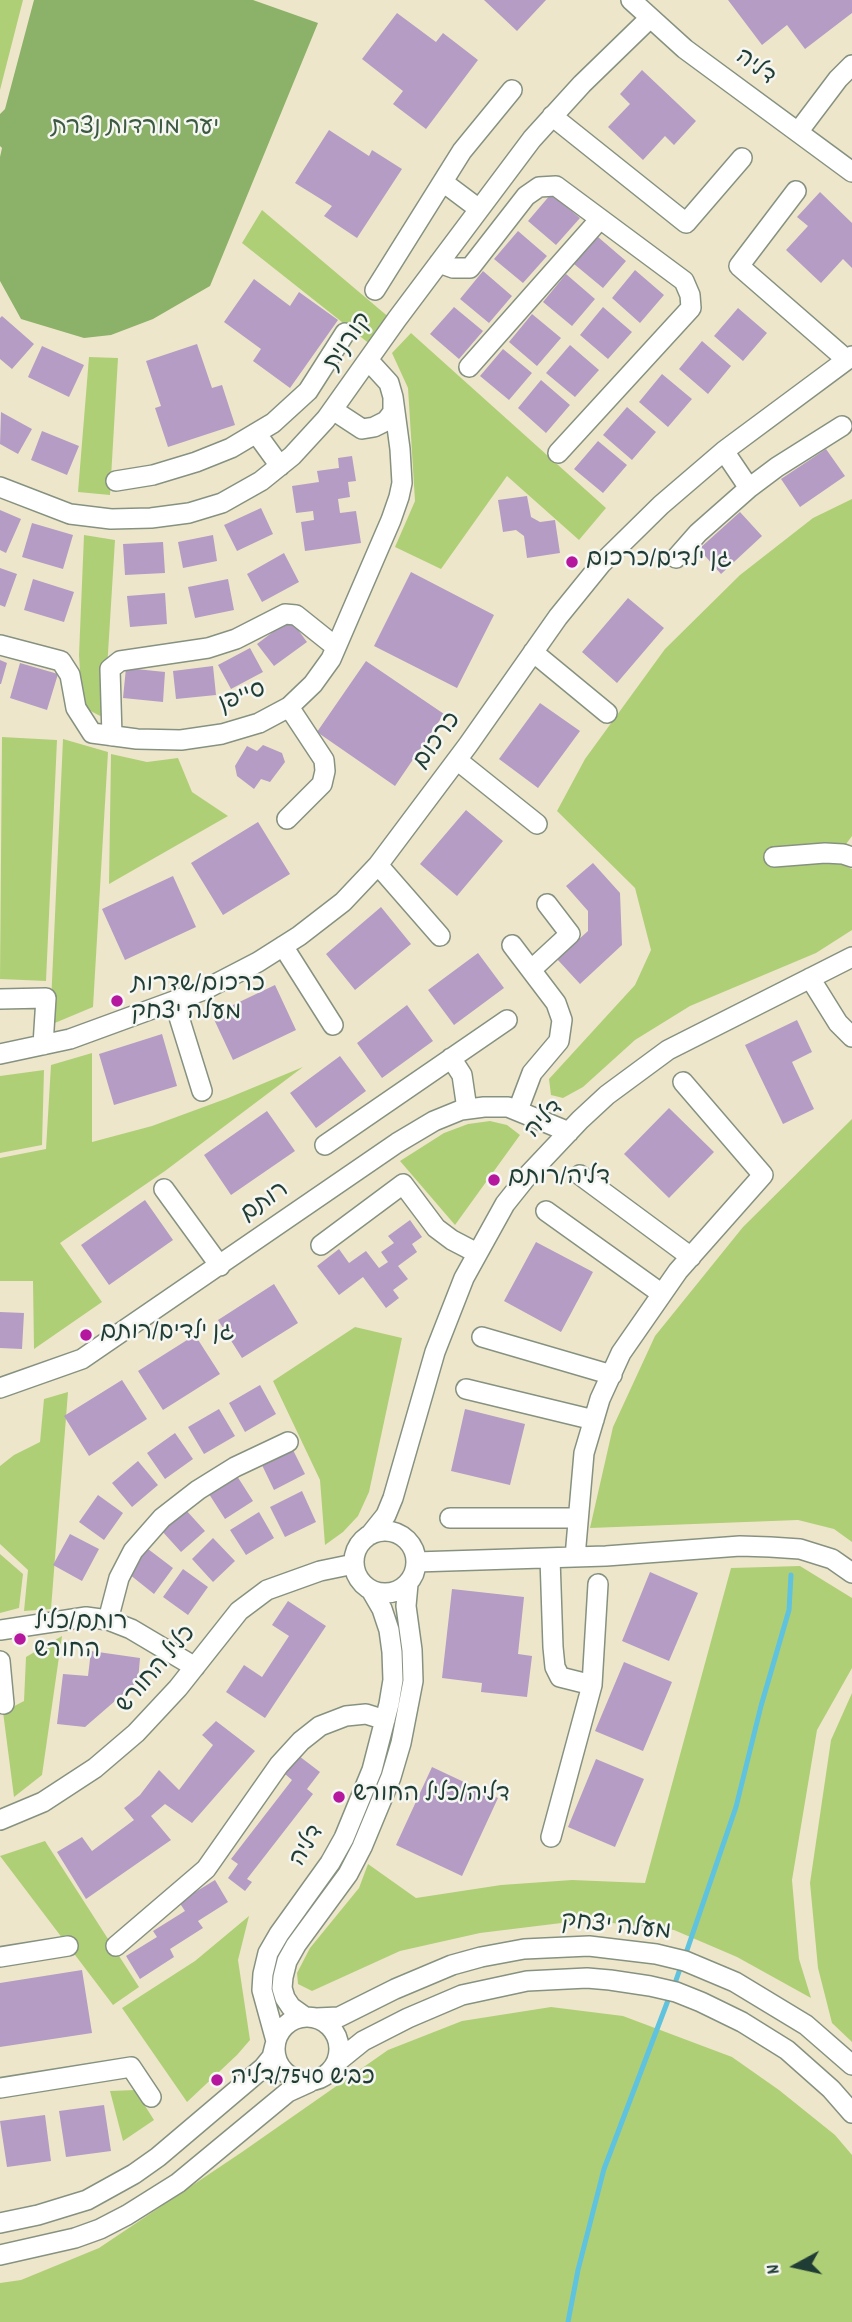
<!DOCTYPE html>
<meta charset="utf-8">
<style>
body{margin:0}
#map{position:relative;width:852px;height:2322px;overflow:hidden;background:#eee6cb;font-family:Dekko,sans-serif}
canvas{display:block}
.north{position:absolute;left:761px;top:2231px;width:70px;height:70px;-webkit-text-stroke:5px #f6f6f2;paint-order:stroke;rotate:262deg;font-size:19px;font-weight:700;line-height:28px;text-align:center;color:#1f3d34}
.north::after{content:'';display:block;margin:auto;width:24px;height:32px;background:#1f3d34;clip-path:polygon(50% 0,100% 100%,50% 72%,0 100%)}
</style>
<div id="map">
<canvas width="852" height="2322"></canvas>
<div class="north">N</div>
</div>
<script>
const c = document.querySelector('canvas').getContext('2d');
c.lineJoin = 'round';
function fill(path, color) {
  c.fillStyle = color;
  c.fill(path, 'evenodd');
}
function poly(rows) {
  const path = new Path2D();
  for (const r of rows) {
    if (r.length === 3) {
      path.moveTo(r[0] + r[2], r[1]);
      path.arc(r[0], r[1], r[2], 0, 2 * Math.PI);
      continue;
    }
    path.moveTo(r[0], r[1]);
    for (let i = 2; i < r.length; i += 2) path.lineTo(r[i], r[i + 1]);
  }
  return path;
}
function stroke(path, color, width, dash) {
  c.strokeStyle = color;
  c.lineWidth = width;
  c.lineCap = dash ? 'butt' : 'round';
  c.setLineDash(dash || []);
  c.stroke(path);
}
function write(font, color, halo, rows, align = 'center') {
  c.font = font + ' Dekko,"Playpen Sans Hebrew",sans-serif';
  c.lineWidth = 5;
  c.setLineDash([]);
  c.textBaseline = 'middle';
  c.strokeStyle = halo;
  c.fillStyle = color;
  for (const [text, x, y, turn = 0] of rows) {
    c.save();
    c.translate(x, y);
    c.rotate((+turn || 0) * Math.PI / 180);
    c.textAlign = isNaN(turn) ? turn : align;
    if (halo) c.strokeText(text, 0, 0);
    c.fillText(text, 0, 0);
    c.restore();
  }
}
const green = poly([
 [0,0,23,0,0,90],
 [262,210,391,319,371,345,242,243],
 [411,333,606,508,579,540,507,476,441,569,395,547,415,501,408,388,392,353],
 [89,357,118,358,110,495,78,492],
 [852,499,852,836,843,848,839,863,852,869,852,930,816,953,690,1006,635,1040,583,1087,563,1098,551,1095,549,1079,635,985,651,950,635,888,557,811,585,759,665,649,740,575,813,518],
 [84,535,115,540,104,718,85,708,81,689,79,655],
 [2,737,57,740,46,981,0,979],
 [63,739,108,752,93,1007,50,1025],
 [111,754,147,762,178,758,192,792,228,816,109,884],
 [92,1053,92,1142,152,1126,228,1098,303,1067,165,1171,60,1243,102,1302,34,1349,33,1281,0,1281,0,1158,46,1149,51,1065],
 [44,1070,42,1145,0,1153,0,1076],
 [852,1119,852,1542,834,1529,798,1520,590,1528,613,1427,655,1336,743,1227],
 [490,1121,507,1125,520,1135,455,1225,400,1161,444,1133,468,1124],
 [355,1327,402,1338,369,1492,358,1516,343,1532,325,1545,320,1480,273,1381],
 [68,1392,51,1609,24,1611,28,1570,0,1544,0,1466,14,1455,40,1442,44,1399],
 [0,1554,23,1574,19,1608,0,1613],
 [800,1566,852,1598,852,1668,817,1730,792,1880,799,1959,811,1998,737,1957,674,1930,586,1920,480,1933,400,1951,312,1991,298,1984,297,1973,310,1948,359,1888,368,1864,416,1898,501,1885,572,1880,645,1883,731,1568],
 [62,1636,42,1775,14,1797,3,1712,24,1701,26,1657],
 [852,1693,852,2042,832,2023,818,1968,810,1883,831,1740],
 [45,1841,139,1987,113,2005,0,1856],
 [249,1916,238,1960,250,2040,237,2055,187,2102,122,2008,195,1961],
 [551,2007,623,2016,732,2057,779,2090,835,2135,852,2155,852,2322,0,2322,0,2283,21,2280,99,2248,242,2152,388,2050,462,2021],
 [135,2090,154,2120,123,2141,110,2091]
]);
const forest = poly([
 [34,0,253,0,318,23,210,286,153,319,111,335,84,338,21,319,0,281,0,157,2,148,0,146,0,114,5,109]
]);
const stream = poly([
 [685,1956,736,1807,761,1706,789,1610,791,1575],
 [674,1986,681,1966],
 [568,2322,578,2270,604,2169,670,1995]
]);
const building = poly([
 [484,0,546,0,517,31],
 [728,0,852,0,852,13,805,49,787,25,762,45],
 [397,13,436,42,443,33,478,60,426,129,393,104,403,91,362,59],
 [642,70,696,121,674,145,665,136,643,160,608,127,630,104,620,94],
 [329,130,369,156,372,150,402,169,357,238,324,216,332,206,295,183],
 [820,192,852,223,852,268,843,259,821,283,786,250,808,226,797,217],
 [551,194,580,218,556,245,528,221],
 [518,231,547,256,523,283,494,259],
 [598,237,626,261,603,288,574,264],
 [635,270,664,295,640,323,612,298],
 [483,271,512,296,489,323,460,299],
 [566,274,595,299,572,326,543,302],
 [254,279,290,306,299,292,338,320,290,388,253,361,261,349,224,322],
 [454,307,483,331,459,359,430,334],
 [603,307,632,332,608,359,580,335],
 [738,308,767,333,743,361,714,336],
 [532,314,561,338,537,366,509,342],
 [2,316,34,344,12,369,0,359,0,318],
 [702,341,731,366,708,394,679,369],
 [197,344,212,388,222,385,235,425,168,447,155,408,161,406,146,361],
 [570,345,599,370,575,397,546,373],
 [42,346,84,365,69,397,28,377],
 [503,349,532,373,509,400,480,376],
 [662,374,692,399,668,427,639,402],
 [541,380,570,405,546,433,518,408],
 [627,407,656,432,632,460,603,435],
 [1,412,32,429,18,454,0,444],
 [42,431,79,446,67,475,31,460],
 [598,441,627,465,603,493,574,469],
 [826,449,845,476,800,507,781,479],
 [352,456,356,481,348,482,350,497,338,499,340,513,356,511,361,543,305,551,301,522,314,520,313,511,296,513,292,486,319,482,317,471,339,468,338,458],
 [527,496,531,517,540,522,555,520,560,553,527,558,524,536,516,530,503,532,498,500],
 [261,508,273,534,237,551,224,525],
 [0,510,21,519,6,553,0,550],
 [740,512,762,536,721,574,699,549],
 [32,523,73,535,63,569,22,557],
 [213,535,217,561,183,568,178,542],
 [163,542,165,573,125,575,123,544],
 [284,553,299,582,262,602,247,574],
 [0,568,17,574,5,607,0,605],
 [411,572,494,615,457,688,374,646],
 [33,579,74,592,64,622,24,610],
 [228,579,234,610,195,618,188,587],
 [165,593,167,624,130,627,127,596],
 [628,598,664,628,617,683,582,652],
 [290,619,307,642,274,666,257,644],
 [250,648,263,672,231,689,218,665],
 [0,660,7,663,1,684,0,684],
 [366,661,444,714,395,786,317,732],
 [20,663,58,674,47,710,10,698],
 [213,666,216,695,176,699,173,671],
 [126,668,165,672,163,702,123,698],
 [540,703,580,731,538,788,499,759],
 [263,745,282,753,285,762,270,782,261,779,254,789,237,776,235,766,247,746,257,751],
 [466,810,503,841,457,896,420,864],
 [258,822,290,874,223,915,191,863],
 [593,863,620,893,622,945,580,984,557,959,588,931,588,911,566,886],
 [173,876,196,927,125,960,102,909],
 [381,907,411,944,355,990,326,954],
 [478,953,504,988,454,1025,428,990],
 [275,985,296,1030,233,1060,212,1015],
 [407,1005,433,1041,382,1078,357,1043],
 [797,1020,812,1052,792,1062,814,1109,783,1124,745,1045],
 [162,1034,177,1086,114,1105,99,1054],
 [340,1056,366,1091,316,1128,290,1093],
 [669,1108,714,1152,669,1198,624,1154],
 [267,1111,295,1151,231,1195,204,1155],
 [145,1200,173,1240,109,1285,81,1245],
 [410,1220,422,1237,412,1244,417,1252,398,1266,408,1279,393,1290,399,1298,386,1308,363,1277,339,1295,317,1266,339,1249,349,1263,366,1251,379,1268,388,1262,381,1252,394,1243,388,1236],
 [536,1242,593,1272,561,1332,504,1301],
 [274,1284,298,1323,242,1358,218,1320],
 [0,1312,24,1313,22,1349,0,1348],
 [195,1335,220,1374,163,1410,138,1371],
 [122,1380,147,1419,89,1456,64,1416],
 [260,1385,276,1414,245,1432,229,1403],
 [219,1409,235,1436,204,1454,188,1427],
 [465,1409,525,1424,510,1485,451,1471],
 [175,1433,193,1459,165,1479,147,1453],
 [292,1448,305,1474,274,1490,261,1463],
 [138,1461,158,1485,132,1507,112,1483],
 [237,1476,253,1501,225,1519,209,1494],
 [302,1491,316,1522,285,1537,270,1507],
 [98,1495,123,1513,104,1540,79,1522],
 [185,1509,205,1531,181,1552,161,1530],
 [259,1512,274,1538,246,1555,230,1530],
 [70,1534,99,1549,82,1581,53,1565],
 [213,1538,235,1561,213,1582,192,1559],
 [148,1549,173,1568,154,1594,129,1574],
 [183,1569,208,1587,188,1615,163,1597],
 [650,1572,698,1593,669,1661,622,1641],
 [452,1589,524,1597,518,1654,532,1656,527,1697,481,1692,482,1683,442,1678],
 [288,1601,326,1626,265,1718,226,1692,244,1665,262,1677,289,1636,272,1625],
 [91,1651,140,1658,138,1681,85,1727,57,1724,63,1674,88,1676],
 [624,1662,672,1682,643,1751,595,1731],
 [216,1721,255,1751,192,1823,165,1804,151,1816,171,1840,86,1899,57,1852,82,1837,92,1851,134,1820,124,1808,140,1795,159,1770,179,1790,213,1745,202,1735],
 [299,1756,320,1772,307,1789,313,1794,247,1879,252,1882,245,1891,228,1878,238,1864,231,1859,292,1780,285,1774],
 [596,1759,644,1779,615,1847,568,1827],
 [432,1767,498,1798,462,1876,396,1845],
 [215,1880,228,1902,198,1921,203,1928,170,1949,174,1957,140,1979,126,1956,157,1937,153,1931,185,1911,179,1902],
 [82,1970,92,2033,0,2047,0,1983],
 [104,2105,111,2151,66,2157,59,2111],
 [45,2115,51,2161,7,2167,0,2121]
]);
const minor = poly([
 [631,0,685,49,852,172],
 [552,116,686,223,742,158],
 [798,132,838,79,852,65],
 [443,182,479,209],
 [796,191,739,266,847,360],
 [439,263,453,268,470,268,526,196,539,187,556,186,684,281,690,295,691,308,558,453],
 [375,290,462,151,512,90],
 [469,367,600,219],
 [333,410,362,429,374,427,386,421,393,412,393,397,389,383,368,360],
 [256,433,280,466],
 [724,451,749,488],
 [116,481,153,475,196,462,231,448,273,423,308,391,345,333],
 [0,487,70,514,111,519,151,518,189,513,222,503,261,481,292,456,326,419,397,319,532,139,582,84,650,18],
 [676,558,698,533,749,488,777,467,842,426],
 [0,645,61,661,70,675,76,708,92,733,137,739,181,740,222,734,259,723,289,707,313,684,331,659,391,520,399,497,402,483,400,449,393,397],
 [533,652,607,713],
 [112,736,110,669,120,661,208,648,236,639,285,614,296,615,336,647],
 [457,760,537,824],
 [287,819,322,784,325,771,324,760,289,707],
 [774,857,825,853,843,854,852,857],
 [378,865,440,936],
 [512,945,556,1003,562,1020,559,1041,532,1073,518,1110],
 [283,946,333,1025],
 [531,970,570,934,547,904],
 [810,978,838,1023,852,1037],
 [0,999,46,998,43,1045],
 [174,1001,202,1091],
 [0,1054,70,1039,204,990,258,962,299,936,343,902,378,865,468,745,558,617,601,564,661,505,724,451,852,356],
 [451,1058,462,1075,467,1109],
 [325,1145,507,1020],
 [580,1175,691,1257],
 [164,1189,220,1266],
 [546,1211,662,1294],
 [321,1245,403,1184,436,1228,452,1240,477,1253],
 [482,1337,612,1375],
 [0,1388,82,1359,397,1143,434,1121,461,1110,484,1107,508,1107,569,1132],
 [466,1389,594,1420],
 [450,1518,578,1518],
 [385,1562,31],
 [370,1535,386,1515,393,1498,435,1352,464,1278,505,1204,529,1174,580,1120,607,1095,668,1050,852,957],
 [575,1557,584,1453,600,1399,621,1353,678,1271,763,1175,683,1082],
 [550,1558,553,1647,555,1667,560,1677,592,1685],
 [416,1562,606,1556,740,1546,770,1547,800,1549,832,1559,852,1573],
 [108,1620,119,1578,133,1551,162,1518,198,1490,235,1467,288,1442],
 [0,1630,86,1617,108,1620,131,1629,195,1667],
 [0,1661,4,1704],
 [0,1820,43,1802,95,1768,136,1733,178,1688,239,1611,267,1590,320,1571,354,1564],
 [551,1837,592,1685,598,1584],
 [116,1946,206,1869,279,1765,301,1741,320,1726,346,1716,366,1714,385,1720],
 [0,1957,68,1946],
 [307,2049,32],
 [305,2017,291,2007,285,1998,282,1988,283,1977,287,1961,296,1945,348,1874,362,1847,391,1777,401,1743,413,1681,412,1650,406,1606,408,1584],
 [316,2018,339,2017,395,1989,452,1965,481,1957,524,1949,589,1946,656,1954,685,1961,735,1982,806,2025,852,2065],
 [276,2041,262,1990,263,1974,268,1953,279,1934,330,1863,344,1838,372,1770,389,1704,393,1680,392,1652,389,1630,382,1609,371,1590],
 [337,2062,363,2041,408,2018,462,1995,527,1981,587,1978,610,1980,650,1986,676,1992,701,2002,742,2022,787,2050,831,2089,852,2113],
 [0,2088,131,2067,151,2097],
 [0,2223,38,2215,87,2200,134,2174,158,2157,263,2068,272,2057,275,2045],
 [0,2255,75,2238,100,2229,127,2215,178,2183,288,2092,310,2082]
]);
const markers = [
 [572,562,7,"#b5179e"],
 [117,1001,7,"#b5179e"],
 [494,1180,7,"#b5179e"],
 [86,1335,7,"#b5179e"],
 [20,1639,7,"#b5179e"],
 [339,1797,7,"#b5179e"],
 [217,2080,7,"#b5179e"]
];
const streetNames = [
 ["דליה",754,69,37],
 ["קורנית",350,343,-55],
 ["סייפן",243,699,-21],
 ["כרכום",439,742,-54],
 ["דליה",546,1121,-46],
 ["רותם",266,1204,-35],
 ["כליל החורש",158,1671,-49],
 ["דליה",309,1847,-59],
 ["מעלה יצחק",616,1929,6]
];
const parkNames = [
 ["יער מורדות נצרת",135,130]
];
const poiNames = [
 ["גן ילדים/כרכום",586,562],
 ["כרכום/שדרות",131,987],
 ["מעלה יצחק",131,1015],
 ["דליה/רותם",508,1180],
 ["גן ילדים/רותם",100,1335],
 ["רותם/כליל",34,1625],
 ["החורש",34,1653],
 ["דליה/כליל החורש",353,1797],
 ["כביש 7540/דליה",231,2080]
];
fill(green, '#afcf77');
fill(forest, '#8bb268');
stroke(stream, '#5fc2de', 5);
fill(building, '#b49cc4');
stroke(minor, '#869280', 22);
stroke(minor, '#fff', 19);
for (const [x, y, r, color] of markers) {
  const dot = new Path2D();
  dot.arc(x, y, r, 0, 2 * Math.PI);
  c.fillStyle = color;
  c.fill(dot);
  stroke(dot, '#f6f6f2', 2.5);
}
write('24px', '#1f3d34', '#f6f6f2', streetNames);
write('24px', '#3c5a41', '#f6f6f2', parkNames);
write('24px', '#1f3d34', '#f6f6f2', poiNames, 'left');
</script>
